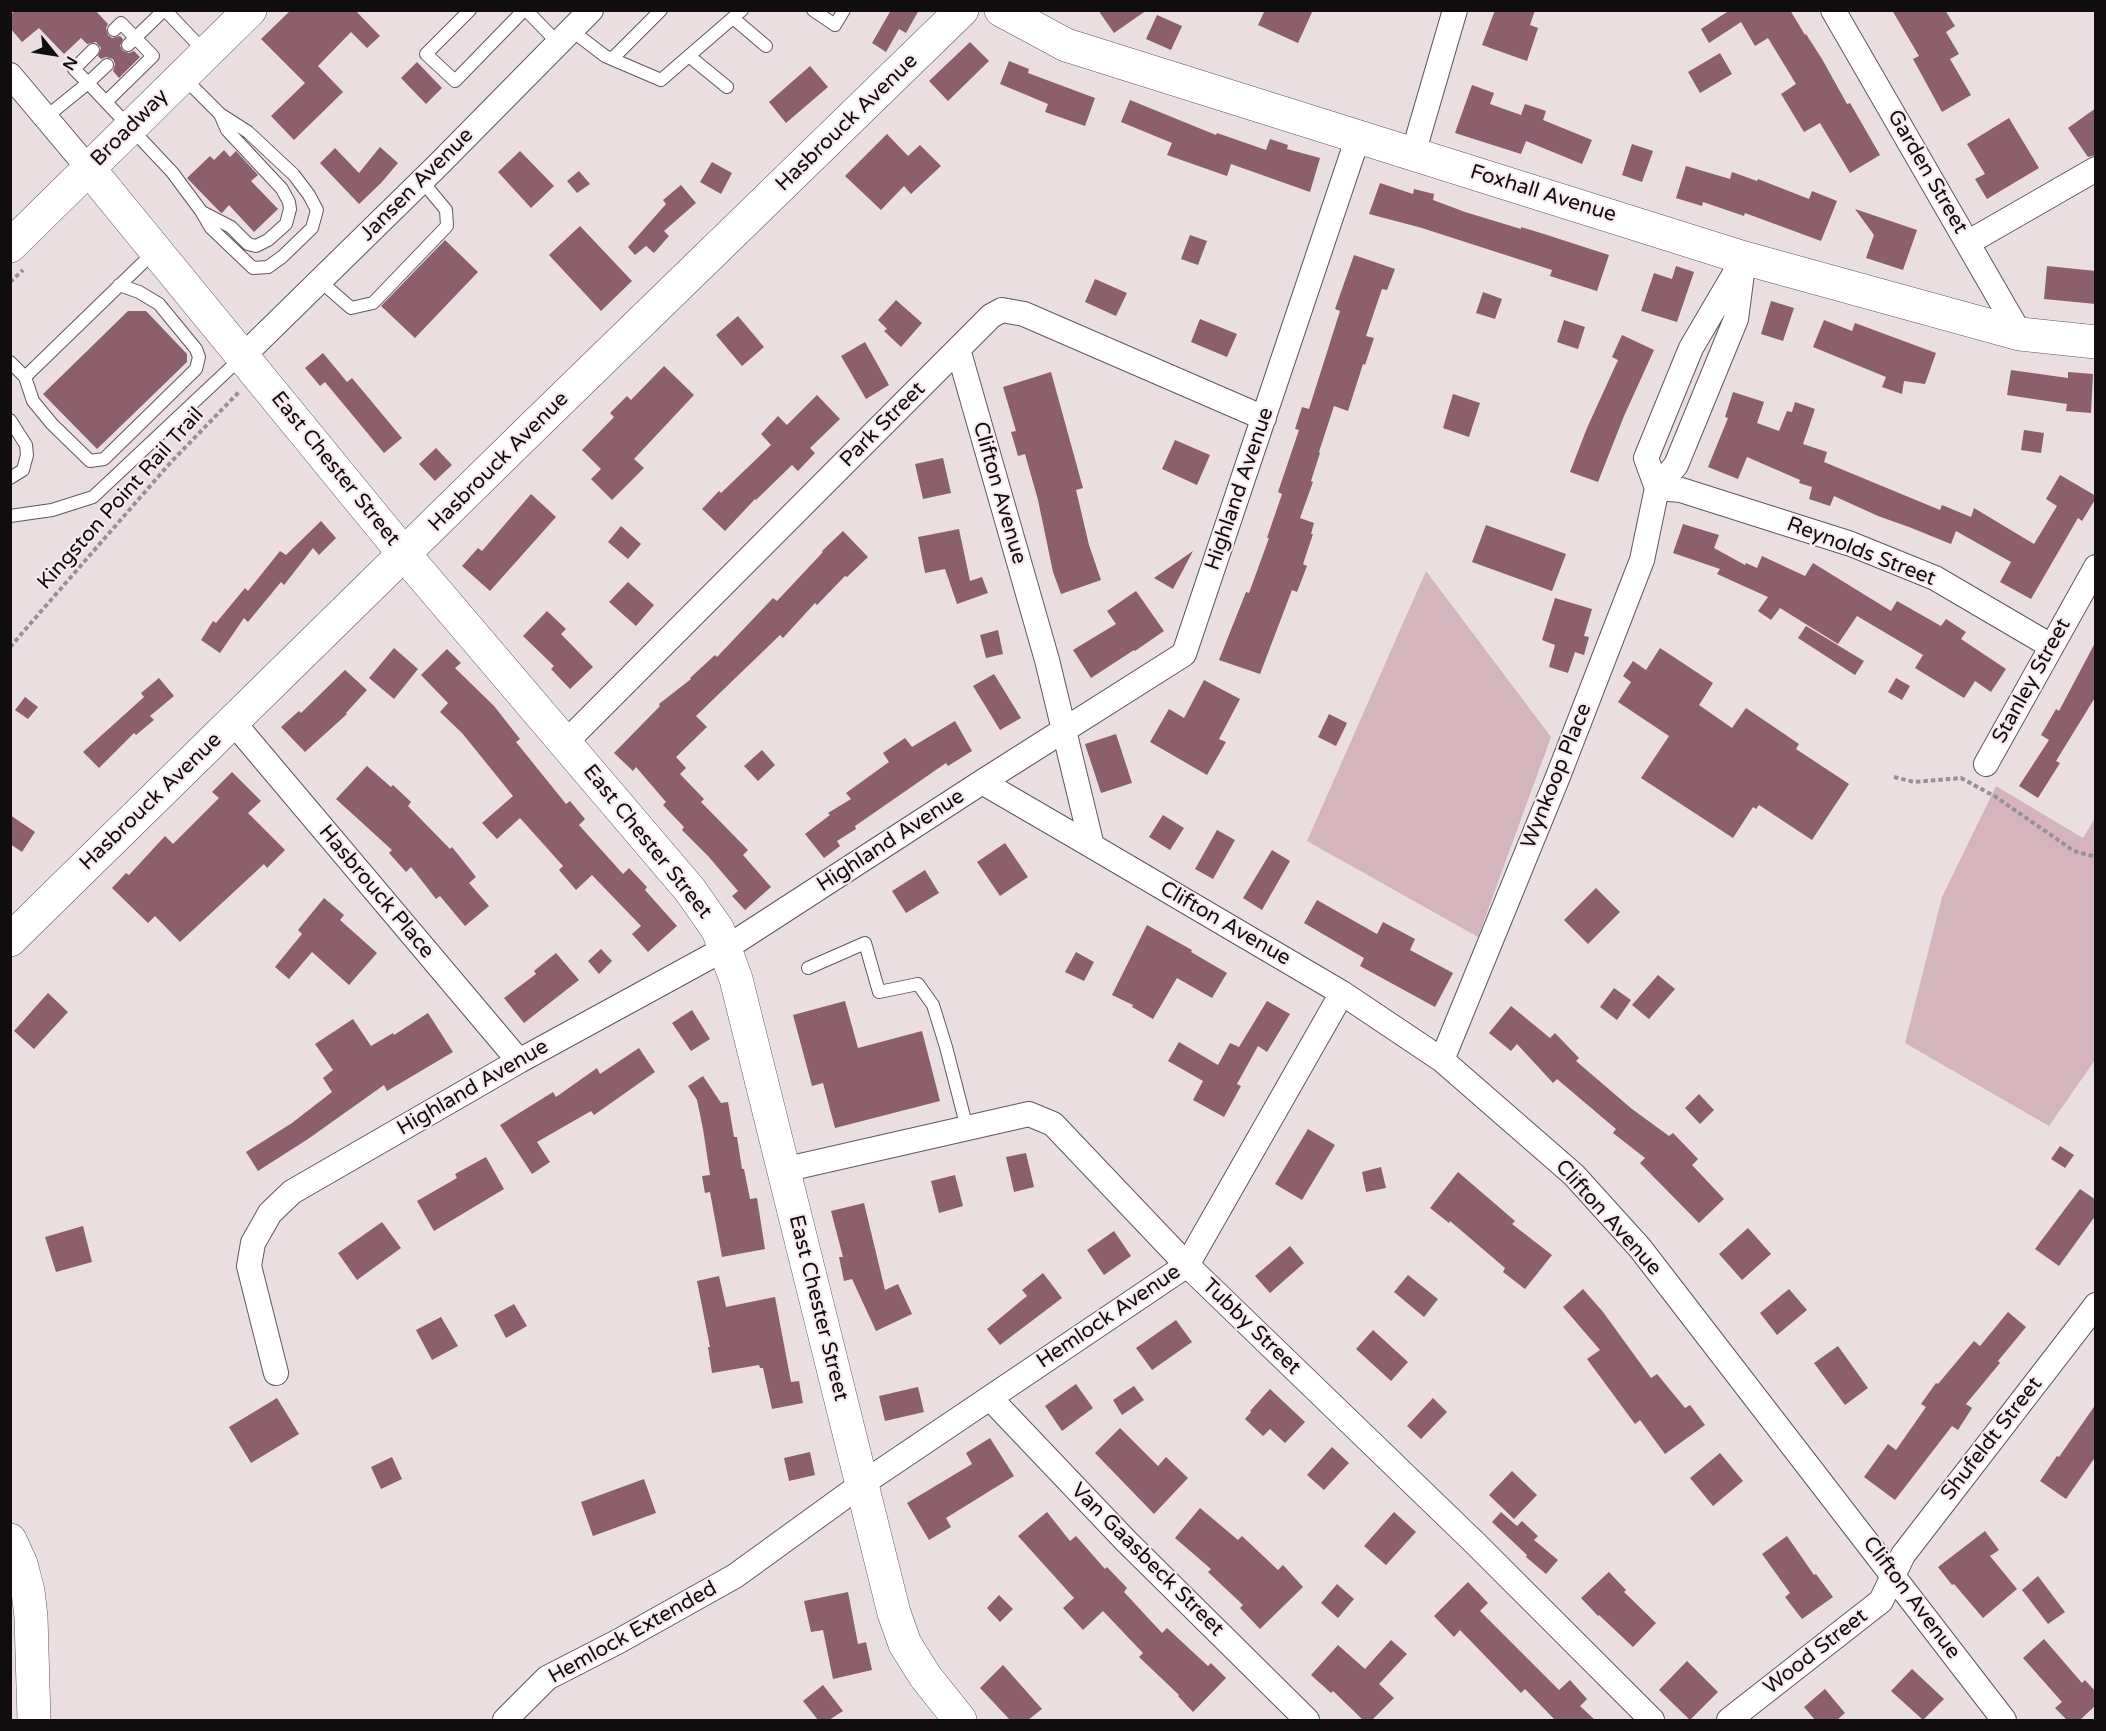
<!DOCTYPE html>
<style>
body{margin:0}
#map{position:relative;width:2106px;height:1731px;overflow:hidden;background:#eadee1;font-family:"Varela Round",sans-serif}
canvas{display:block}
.frame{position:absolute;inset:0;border:12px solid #110d0e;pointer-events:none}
.north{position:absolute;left:24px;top:24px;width:60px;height:60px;-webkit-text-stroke:4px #f7ebee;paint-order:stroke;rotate:120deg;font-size:16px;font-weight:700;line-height:24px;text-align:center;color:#110d0e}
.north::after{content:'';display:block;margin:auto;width:21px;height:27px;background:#110d0e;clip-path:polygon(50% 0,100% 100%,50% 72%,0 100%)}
</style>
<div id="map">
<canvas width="2106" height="1731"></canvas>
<div class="frame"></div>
<div class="north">N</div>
</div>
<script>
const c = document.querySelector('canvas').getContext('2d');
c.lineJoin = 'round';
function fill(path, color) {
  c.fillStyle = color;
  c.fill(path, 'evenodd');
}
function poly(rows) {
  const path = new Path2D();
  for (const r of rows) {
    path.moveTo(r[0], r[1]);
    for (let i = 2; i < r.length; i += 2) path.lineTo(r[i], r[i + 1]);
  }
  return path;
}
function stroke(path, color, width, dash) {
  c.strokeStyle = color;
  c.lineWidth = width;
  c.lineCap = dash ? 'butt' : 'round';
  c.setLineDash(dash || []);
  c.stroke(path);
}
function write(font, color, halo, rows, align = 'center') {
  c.font = font + ' "Varela Round",sans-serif';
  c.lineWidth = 4.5;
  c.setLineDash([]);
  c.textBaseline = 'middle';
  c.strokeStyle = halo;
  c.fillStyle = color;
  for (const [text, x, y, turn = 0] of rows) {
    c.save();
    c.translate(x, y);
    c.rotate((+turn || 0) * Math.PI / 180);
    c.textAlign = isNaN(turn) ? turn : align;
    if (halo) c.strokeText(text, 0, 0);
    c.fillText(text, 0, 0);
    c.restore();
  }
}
const green = poly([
 [1426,571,1551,737,1478,937,1307,841],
 [1996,786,2083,838,2095,818,2095,1060,2049,1126,1905,1043,1942,897]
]);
const building = poly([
 [16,10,95,10,108,24,106,28,108,35,112,38,120,36,123,39,120,46,123,51,129,53,134,51,140,57,119,78,113,71,115,64,113,59,106,57,101,59,98,56,101,48,96,42,87,44,81,38,64,54,39,28,22,42,10,28,10,15],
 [291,10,355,10,380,36,367,48,351,32,318,66,343,92,294,140,271,116,305,83,261,39],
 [891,10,919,10,906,33,899,29,886,52,872,43],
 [1098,10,1147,10,1114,33],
 [1265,10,1313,10,1298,43,1258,25],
 [1495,10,1535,10,1530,25,1538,28,1527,61,1482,45],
 [1730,10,1790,10,1805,35,1806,34,1822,59,1847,104,1850,103,1880,155,1850,173,1820,123,1804,132,1781,94,1796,84,1768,38,1755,46,1741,22,1709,43,1701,29],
 [1892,10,1945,10,1955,26,1946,32,1959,54,1950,59,1971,95,1942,112,1913,59,1919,56],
 [1157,15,1182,26,1171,50,1146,39],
 [970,42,989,61,948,101,929,81],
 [1720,53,1732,74,1700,93,1688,72],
 [1009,61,1029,69,1028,73,1095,98,1085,126,1045,112,1048,104,1000,84],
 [417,62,442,88,426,104,401,78],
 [810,66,828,87,786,123,769,102],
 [1472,85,1494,93,1490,104,1521,115,1525,104,1546,111,1543,120,1592,140,1582,164,1526,141,1521,154,1455,133],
 [1130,100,1216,135,1217,133,1266,150,1270,139,1288,145,1287,149,1320,158,1310,192,1231,164,1227,176,1167,155,1172,143,1121,122],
 [2096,108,2096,155,2088,157,2068,128],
 [2009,118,2039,168,1987,199,1975,179,1985,174,1967,144],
 [887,134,908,156,920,145,941,166,911,194,904,186,881,210,845,176],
 [1632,144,1653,151,1642,182,1622,175],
 [380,147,398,163,381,183,359,204,320,163,335,148,359,173],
 [224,150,230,157,236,151,258,175,251,181,278,209,254,232,229,205,222,213,220,212,187,178,210,156,214,160],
 [520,151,554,186,531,208,498,172],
 [712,162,732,173,721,194,700,182],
 [1686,166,1730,179,1732,172,1757,181,1758,179,1809,199,1812,191,1837,201,1821,241,1745,213,1744,216,1703,202,1702,206,1676,198],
 [579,171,590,184,577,193,567,181],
 [1380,183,1413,194,1414,189,1434,194,1433,200,1465,212,1521,229,1521,227,1544,234,1609,255,1597,291,1550,276,1552,270,1422,228,1369,214],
 [681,185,696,203,664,231,669,236,654,253,646,246,635,255,628,247,666,204,663,200],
 [1855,209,1917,230,1903,270,1866,258,1874,235],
 [580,226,632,281,601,311,549,255],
 [1190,235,1207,241,1198,265,1181,259],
 [445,240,478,272,415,338,381,306],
 [1354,255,1395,269,1387,290,1382,289,1366,336,1374,338,1365,365,1363,364,1348,411,1334,406,1319,452,1320,453,1311,481,1313,482,1300,518,1314,523,1311,534,1313,534,1303,564,1307,566,1297,592,1292,590,1260,674,1219,660,1246,592,1249,593,1269,538,1267,538,1282,494,1278,492,1299,430,1295,429,1302,407,1309,409,1340,311,1335,309],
 [1676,266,1694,272,1677,322,1641,311,1654,273,1672,279],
 [2047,266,2096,271,2096,304,2044,299],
 [1095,279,1127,293,1116,316,1085,302],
 [1483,292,1502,299,1495,319,1476,313],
 [896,300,922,323,901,347,884,331,887,329,878,320],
 [1771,301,1794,308,1783,341,1761,334],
 [128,311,146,311,187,354,187,362,97,449,43,394],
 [738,316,764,347,742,366,716,335],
 [1200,319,1237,334,1227,357,1191,342],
 [1564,320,1585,327,1578,349,1557,342],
 [1824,320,1852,331,1855,323,1936,353,1925,384,1904,381,1902,394,1882,387,1886,377,1813,347],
 [1622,335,1654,350,1624,416,1598,482,1570,472,1587,428,1618,360,1612,357],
 [865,342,889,385,866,399,841,356],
 [323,353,347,382,352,378,402,438,384,453,325,382,320,386,305,368],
 [664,366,694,395,634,459,644,468,612,500,591,479,601,469,582,450,614,417,610,413,627,396,631,400],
 [2011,370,2068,378,2068,372,2093,374,2091,413,2066,411,2067,404,2007,395],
 [1051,372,1083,488,1076,490,1089,545,1101,580,1061,594,1053,572,1038,500,1025,454,1018,456,1011,432,1016,431,1003,387],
 [1733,392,1764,402,1757,423,1779,431,1787,411,1792,412,1795,402,1815,409,1803,444,1827,452,1824,462,1940,510,1942,505,1971,517,1974,508,2034,544,2057,506,2046,499,2060,475,2096,496,2096,498,2082,521,2078,518,2031,599,2000,582,2011,562,1956,531,1951,544,1909,527,1878,516,1834,496,1830,506,1809,499,1812,487,1799,483,1800,480,1747,457,1738,479,1708,467,1728,418,1725,417],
 [1453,394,1480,403,1469,437,1443,428],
 [817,395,840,419,810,448,815,453,798,471,792,465,756,500,755,499,725,531,702,509,719,491,721,493,771,445,761,434,778,416,787,425],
 [2024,430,2044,433,2041,453,2021,450],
 [1175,440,1210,455,1197,485,1162,469],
 [436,448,452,465,435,481,419,464],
 [943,458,951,493,923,499,915,464],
 [531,494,556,517,490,591,462,566,478,548,482,551],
 [321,521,336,538,319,555,313,548,284,585,281,582,248,622,244,618,220,653,201,640,213,621,216,623,245,588,248,591,280,551,286,555],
 [1683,524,1719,535,1714,548,1745,565,1746,563,1757,568,1762,556,1805,576,1813,563,1891,611,1897,601,1941,626,1946,619,1966,632,1961,639,2006,669,1991,692,1975,681,1964,698,1915,668,1923,655,1857,616,1838,644,1780,608,1771,620,1758,611,1768,597,1717,574,1720,569,1673,553],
 [1486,525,1566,554,1552,591,1472,562],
 [621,526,641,544,628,559,608,542],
 [959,529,970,581,982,577,988,593,957,604,945,569,925,573,918,537],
 [843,531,868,557,847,577,845,576,817,605,815,603,783,638,780,635,696,716,707,727,676,757,686,768,680,774,704,799,701,802,748,850,743,855,771,887,745,910,732,896,738,891,708,856,682,830,684,827,663,805,666,802,636,767,633,771,614,753,660,706,659,704,691,679,690,678,715,655,717,657,773,598,777,601,823,552,822,551],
 [1193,551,1173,589,1154,578],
 [628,582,654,605,636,626,609,602],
 [1136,591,1164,631,1135,651,1134,650,1091,678,1073,650,1116,624,1107,611],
 [1555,598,1592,609,1584,636,1589,637,1584,655,1575,652,1568,673,1549,667,1555,645,1542,640],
 [547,611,566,629,561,634,593,667,570,689,551,669,554,666,523,636],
 [1806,626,1864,661,1855,675,1798,638],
 [998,630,1003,654,986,658,980,635],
 [2096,641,2096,696,2056,761,2060,763,2038,798,2019,786,2049,740,2041,735,2056,709,2059,711],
 [394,648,418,669,394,699,369,678],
 [1660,648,1713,683,1699,705,1732,728,1746,708,1799,744,1796,749,1849,784,1812,840,1759,805,1756,809,1753,807,1733,838,1641,778,1669,736,1618,702,1631,682,1623,676,1633,661,1646,670],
 [447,649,461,663,455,668,494,706,520,739,516,742,566,804,570,801,585,819,579,825,623,874,629,868,647,887,645,890,677,926,648,952,632,934,641,926,592,875,576,890,559,870,563,866,520,818,497,839,482,823,513,796,462,733,440,712,448,703,421,675],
 [345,670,367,690,346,713,347,714,305,752,281,727,299,711,301,713],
 [994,674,1021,718,1000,730,973,686],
 [159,678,174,696,150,716,154,720,136,735,134,733,99,768,83,752,144,697,141,693],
 [1896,678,1910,686,1902,700,1888,692],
 [1204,680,1240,699,1219,739,1226,742,1207,775,1150,742,1169,709,1184,718],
 [25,697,38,707,28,719,15,710],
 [1329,714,1347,723,1336,746,1318,737],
 [955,721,972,751,948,766,946,763,855,826,856,829,837,841,840,846,824,858,805,834,830,815,828,813,851,799,846,793,889,762,883,753,905,738,912,747],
 [1116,734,1132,783,1101,793,1085,744],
 [762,750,775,765,758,781,744,766],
 [367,766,391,787,393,785,411,802,408,806,450,849,452,847,476,877,469,883,489,906,465,926,440,896,436,899,411,867,406,872,389,853,392,850,336,799],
 [232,772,261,801,248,813,285,850,267,868,264,864,180,942,155,916,148,923,112,888,126,873,129,875,165,836,173,844,219,798,212,792],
 [10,815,35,832,22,852,10,844],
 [1163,815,1184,828,1170,850,1149,837],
 [1217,830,1235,840,1213,879,1195,869],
 [1005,843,1028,877,1000,896,977,862],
 [1272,850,1290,861,1262,910,1243,898],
 [925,870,939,893,906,913,892,891],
 [1596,888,1620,912,1588,944,1564,920],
 [324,898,344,915,340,920,377,953,349,985,312,952,289,979,275,967,302,934,298,930],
 [1317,900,1377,934,1383,922,1415,939,1410,950,1453,973,1435,1007,1360,966,1364,958,1304,923],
 [1147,925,1192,950,1191,952,1227,973,1212,998,1177,978,1153,1019,1132,1007,1133,1005,1112,995],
 [601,949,612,961,599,974,588,961],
 [1076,952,1094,962,1084,981,1065,972],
 [556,953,579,980,524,1023,504,998,536,974,534,971],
 [1658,975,1675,989,1649,1019,1632,1005],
 [1614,988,1631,1000,1617,1020,1600,1007],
 [48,993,68,1012,34,1049,14,1031],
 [845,1001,858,1048,922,1031,940,1101,835,1128,823,1083,812,1086,793,1015],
 [1267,1001,1290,1014,1267,1052,1258,1046,1237,1084,1241,1086,1224,1117,1193,1100,1203,1081,1168,1061,1179,1042,1218,1065,1230,1043,1239,1047],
 [1511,1006,1550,1038,1555,1033,1579,1058,1576,1061,1632,1109,1669,1136,1673,1133,1698,1159,1692,1165,1724,1199,1699,1223,1640,1163,1645,1158,1613,1133,1616,1129,1557,1079,1553,1083,1517,1044,1511,1051,1489,1033],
 [692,1010,710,1039,691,1051,672,1023],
 [428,1013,453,1052,387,1091,384,1085,308,1139,258,1171,246,1152,292,1123,332,1092,323,1078,333,1070,315,1044,353,1019,371,1046,393,1033,394,1035],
 [639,1048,655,1072,594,1115,591,1111,537,1142,550,1162,532,1174,500,1125,553,1092,556,1097,597,1068,600,1074],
 [703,1076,721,1103,728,1102,734,1137,737,1137,742,1169,744,1169,750,1199,757,1198,765,1249,722,1257,710,1192,705,1193,702,1176,710,1175,703,1129,697,1100,688,1086],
 [1699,1094,1714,1110,1700,1124,1685,1108],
 [1308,1129,1335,1145,1302,1200,1275,1184],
 [2060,1146,2074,1155,2065,1168,2051,1159],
 [1026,1153,1034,1187,1014,1192,1006,1157],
 [486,1157,504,1189,434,1231,417,1201,457,1178,455,1174],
 [1381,1167,1386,1188,1366,1192,1362,1172],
 [1458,1172,1515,1221,1512,1224,1552,1255,1525,1289,1503,1272,1505,1268,1450,1221,1449,1223,1430,1208],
 [955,1175,963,1206,939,1213,931,1181],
 [2080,1189,2096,1200,2096,1215,2059,1266,2035,1249],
 [864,1203,885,1290,898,1284,912,1314,876,1331,852,1279,844,1281,839,1257,843,1257,831,1211],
 [382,1222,401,1248,357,1280,338,1253],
 [83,1226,92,1262,56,1272,45,1237],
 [1748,1228,1771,1254,1742,1280,1719,1254],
 [1114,1231,1131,1256,1104,1275,1087,1250],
 [1290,1246,1304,1263,1270,1293,1255,1276],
 [1043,1273,1062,1298,1000,1345,987,1329,1027,1296,1022,1290],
 [1408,1275,1438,1299,1424,1317,1394,1292],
 [719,1276,726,1307,775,1297,791,1382,799,1381,803,1403,772,1409,763,1368,760,1368,759,1365,712,1373,708,1347,710,1347,697,1281],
 [1583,1289,1603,1312,1651,1378,1657,1374,1685,1408,1690,1405,1705,1425,1665,1454,1640,1420,1635,1424,1587,1359,1600,1350,1563,1307],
 [1789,1289,1807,1310,1777,1335,1760,1313],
 [514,1304,527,1326,506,1338,494,1315],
 [2008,1312,2026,1327,1998,1361,2000,1363,1966,1404,1972,1408,1958,1430,1952,1426,1895,1500,1864,1477,1888,1444,1896,1450,1926,1407,1921,1404,1936,1383,1938,1384,1974,1341,1980,1346],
 [441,1317,458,1346,432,1360,416,1330],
 [1176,1320,1192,1342,1152,1370,1136,1348],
 [1373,1330,1408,1362,1391,1381,1356,1349],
 [1838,1346,1868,1388,1845,1405,1814,1363],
 [1076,1384,1093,1408,1062,1431,1045,1406],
 [1134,1386,1144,1400,1122,1415,1113,1400],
 [918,1387,924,1412,885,1421,879,1396],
 [1270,1389,1305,1422,1285,1443,1270,1429,1263,1436,1245,1419,1251,1412,1250,1411],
 [277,1398,299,1434,251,1463,229,1427],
 [1433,1398,1447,1412,1421,1439,1407,1426],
 [2096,1404,2096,1456,2066,1499,2040,1481,2057,1456,2059,1457],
 [1120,1428,1158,1466,1166,1457,1188,1478,1154,1514,1095,1453],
 [990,1438,1014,1476,946,1518,951,1527,929,1540,907,1503,972,1464,966,1453],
 [1332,1447,1349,1463,1324,1490,1307,1475],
 [810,1452,815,1475,789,1481,784,1458],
 [1720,1453,1743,1481,1713,1506,1690,1478],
 [392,1457,402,1479,381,1489,371,1467],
 [1512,1471,1537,1495,1514,1519,1489,1495],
 [644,1479,656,1513,593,1536,581,1502],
 [1200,1508,1238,1540,1242,1536,1278,1570,1283,1565,1303,1587,1260,1629,1240,1608,1243,1605,1208,1572,1211,1569,1175,1538],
 [1047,1512,1070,1541,1076,1536,1105,1569,1107,1567,1127,1588,1124,1592,1162,1633,1167,1628,1208,1666,1211,1663,1226,1678,1193,1712,1178,1696,1179,1695,1139,1657,1143,1653,1103,1611,1083,1630,1063,1608,1074,1598,1018,1536],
 [1394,1512,1416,1532,1386,1565,1364,1546],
 [1501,1512,1517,1526,1522,1521,1538,1536,1534,1540,1558,1560,1546,1574,1526,1557,1527,1555,1492,1522],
 [1985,1531,1999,1550,1990,1556,2017,1589,1983,1618,1954,1584,1952,1585,1938,1567],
 [1787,1536,1814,1575,1816,1574,1833,1597,1802,1619,1785,1597,1790,1593,1762,1554],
 [1609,1572,1626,1590,1624,1592,1656,1623,1633,1647,1599,1615,1598,1616,1581,1598],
 [2038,1576,2065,1612,2048,1624,2022,1590],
 [1468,1582,1488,1603,1480,1611,1559,1690,1570,1680,1587,1699,1580,1706,1595,1720,1555,1720,1525,1689,1521,1693,1460,1630,1454,1637,1434,1616],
 [1337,1584,1354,1599,1338,1618,1321,1603],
 [848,1592,858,1644,866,1642,872,1670,833,1679,823,1630,811,1632,804,1601],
 [999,1595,1013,1609,1000,1622,987,1608],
 [2044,1639,2082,1683,2085,1680,2096,1692,2096,1705,2080,1720,2067,1720,2055,1708,2062,1702,2023,1658],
 [1391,1640,1407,1654,1379,1684,1394,1698,1372,1720,1363,1720,1333,1691,1331,1693,1311,1675,1338,1645,1365,1669],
 [1687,1661,1718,1692,1690,1720,1659,1690],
 [1003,1665,1042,1709,1028,1720,1010,1720,980,1688],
 [1912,1669,1944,1699,1923,1720,1891,1691],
 [823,1685,843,1711,829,1720,818,1720,803,1701],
 [1825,1689,1845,1713,1837,1720,1815,1720,1804,1707]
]);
const path = poly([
 [10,282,23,270],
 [10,647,171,462,240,391],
 [1894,777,1914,782,1961,778,1996,797,2074,851,2096,857]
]);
const lane = poly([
 [165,10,206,53],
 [470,10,426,54,455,81,524,10],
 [526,10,558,43],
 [813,10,835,25,844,10],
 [733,18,766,46],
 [571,30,605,56,661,80,742,10],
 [128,45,164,10],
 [689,56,727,87],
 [612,59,661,10],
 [107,65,88,83,172,172,201,211,211,228,253,268,268,267,282,257,312,228,317,210,309,195,294,175,248,132,220,114,184,78],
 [106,102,153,56,121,23,114,30],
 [46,117,88,83,74,69,93,50],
 [202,212,231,227,248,244,256,246,268,240,286,224,290,209,289,202,282,189,227,130,220,114],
 [320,281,351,308,373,303,447,226,446,210,422,181],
 [10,362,25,377,33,401,52,424,90,461,104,459,196,369,199,357,196,349,159,304,139,292,119,285],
 [25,377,155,251],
 [10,420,26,445,27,455,23,470,10,478],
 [10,516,52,510,93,497,242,357],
 [808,968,865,943,879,992,918,984,933,1005,946,1047,967,1128]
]);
const street = poly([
 [1833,10,2020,334],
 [10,75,89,169],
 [1413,154,1455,10],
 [1969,242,2096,169],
 [958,349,1047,660,1092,846,1342,993,1442,1060,1574,1175,1640,1248,2004,1720],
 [242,357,438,165,591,10],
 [1657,488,1681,490,1851,544,1935,578,2051,646],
 [1657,488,1646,458,1691,348,1738,268],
 [233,722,519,1061],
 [565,743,991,316,1002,310,1024,314,1264,418],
 [1986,764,2096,567],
 [982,782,1092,846],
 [1442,1060,1557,779,1642,560,1657,488,1676,465,1736,319,1744,258],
 [783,1170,1029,1114,1053,1124,1187,1265,1475,1543,1652,1720],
 [276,1373,249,1266,253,1243,270,1213,292,1192,519,1061,726,948,982,782,1184,654,1358,137],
 [990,1398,1126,1541,1307,1720],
 [505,1720,547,1678,619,1641,735,1576,862,1484,1187,1265,1342,993],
 [1729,1720,1881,1601,1903,1555,2096,1305]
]);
const secondary = poly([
 [1001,10,1066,45,1744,258,2020,334,2096,342],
 [89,169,405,555,690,890,718,930,736,979,894,1613,905,1644,925,1676,960,1720],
 [10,940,534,426,962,10]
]);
const primary = poly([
 [10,1540,21,1564,28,1591,31,1617,34,1720]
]);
const highway = poly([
 [10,246,250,10]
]);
const streetNames = [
 ["Hasbrouck Avenue",847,123,-44],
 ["Broadway",130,128,-45],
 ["Garden Street",1927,172,60],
 ["Jansen Avenue",417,185,-45],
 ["Foxhall Avenue",1543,194,17],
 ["Park Street",883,425,-45],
 ["Hasbrouck Avenue",499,462,-45],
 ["East Chester Street",335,469,51],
 ["Highland Avenue",1240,489,-71],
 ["Clifton Avenue",999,493,74],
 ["Kingston Point Rail Trail",121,499,-48],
 ["Reynolds Street",1861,552,21],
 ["Stanley Street",2032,681,-61],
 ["Wynkoop Place",1557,776,-68],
 ["Hasbrouck Avenue",151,802,-44],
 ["Highland Avenue",891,841,-33],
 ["East Chester Street",647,842,51],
 ["Hasbrouck Place",376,892,50],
 ["Clifton Avenue",1225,924,30],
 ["Highland Avenue",473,1088,-30],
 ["Clifton Avenue",1608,1218,48],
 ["East Chester Street",818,1308,76],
 ["Hemlock Avenue",1109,1317,-34],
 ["Tubby Street",1251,1327,44],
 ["Shufeldt Street",1992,1439,-52],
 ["Van Gaasbeck Street",1147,1560,45],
 ["Clifton Avenue",1911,1598,53],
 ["Hemlock Extended",633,1633,-29],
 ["Wood Street",1816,1652,-38]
];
fill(green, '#d5b5bd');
fill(building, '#8b5f6b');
stroke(lane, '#61585a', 14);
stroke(street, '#61585a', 26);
stroke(secondary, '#61585a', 34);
stroke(primary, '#61585a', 34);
stroke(highway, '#61585a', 34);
stroke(path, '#999093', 4, [4.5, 3]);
stroke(lane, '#fff', 12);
stroke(street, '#fff', 24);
stroke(secondary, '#fff', 33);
stroke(primary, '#fff', 33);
stroke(highway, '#fff', 33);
write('21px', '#110d0e', '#f7ebee', streetNames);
</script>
